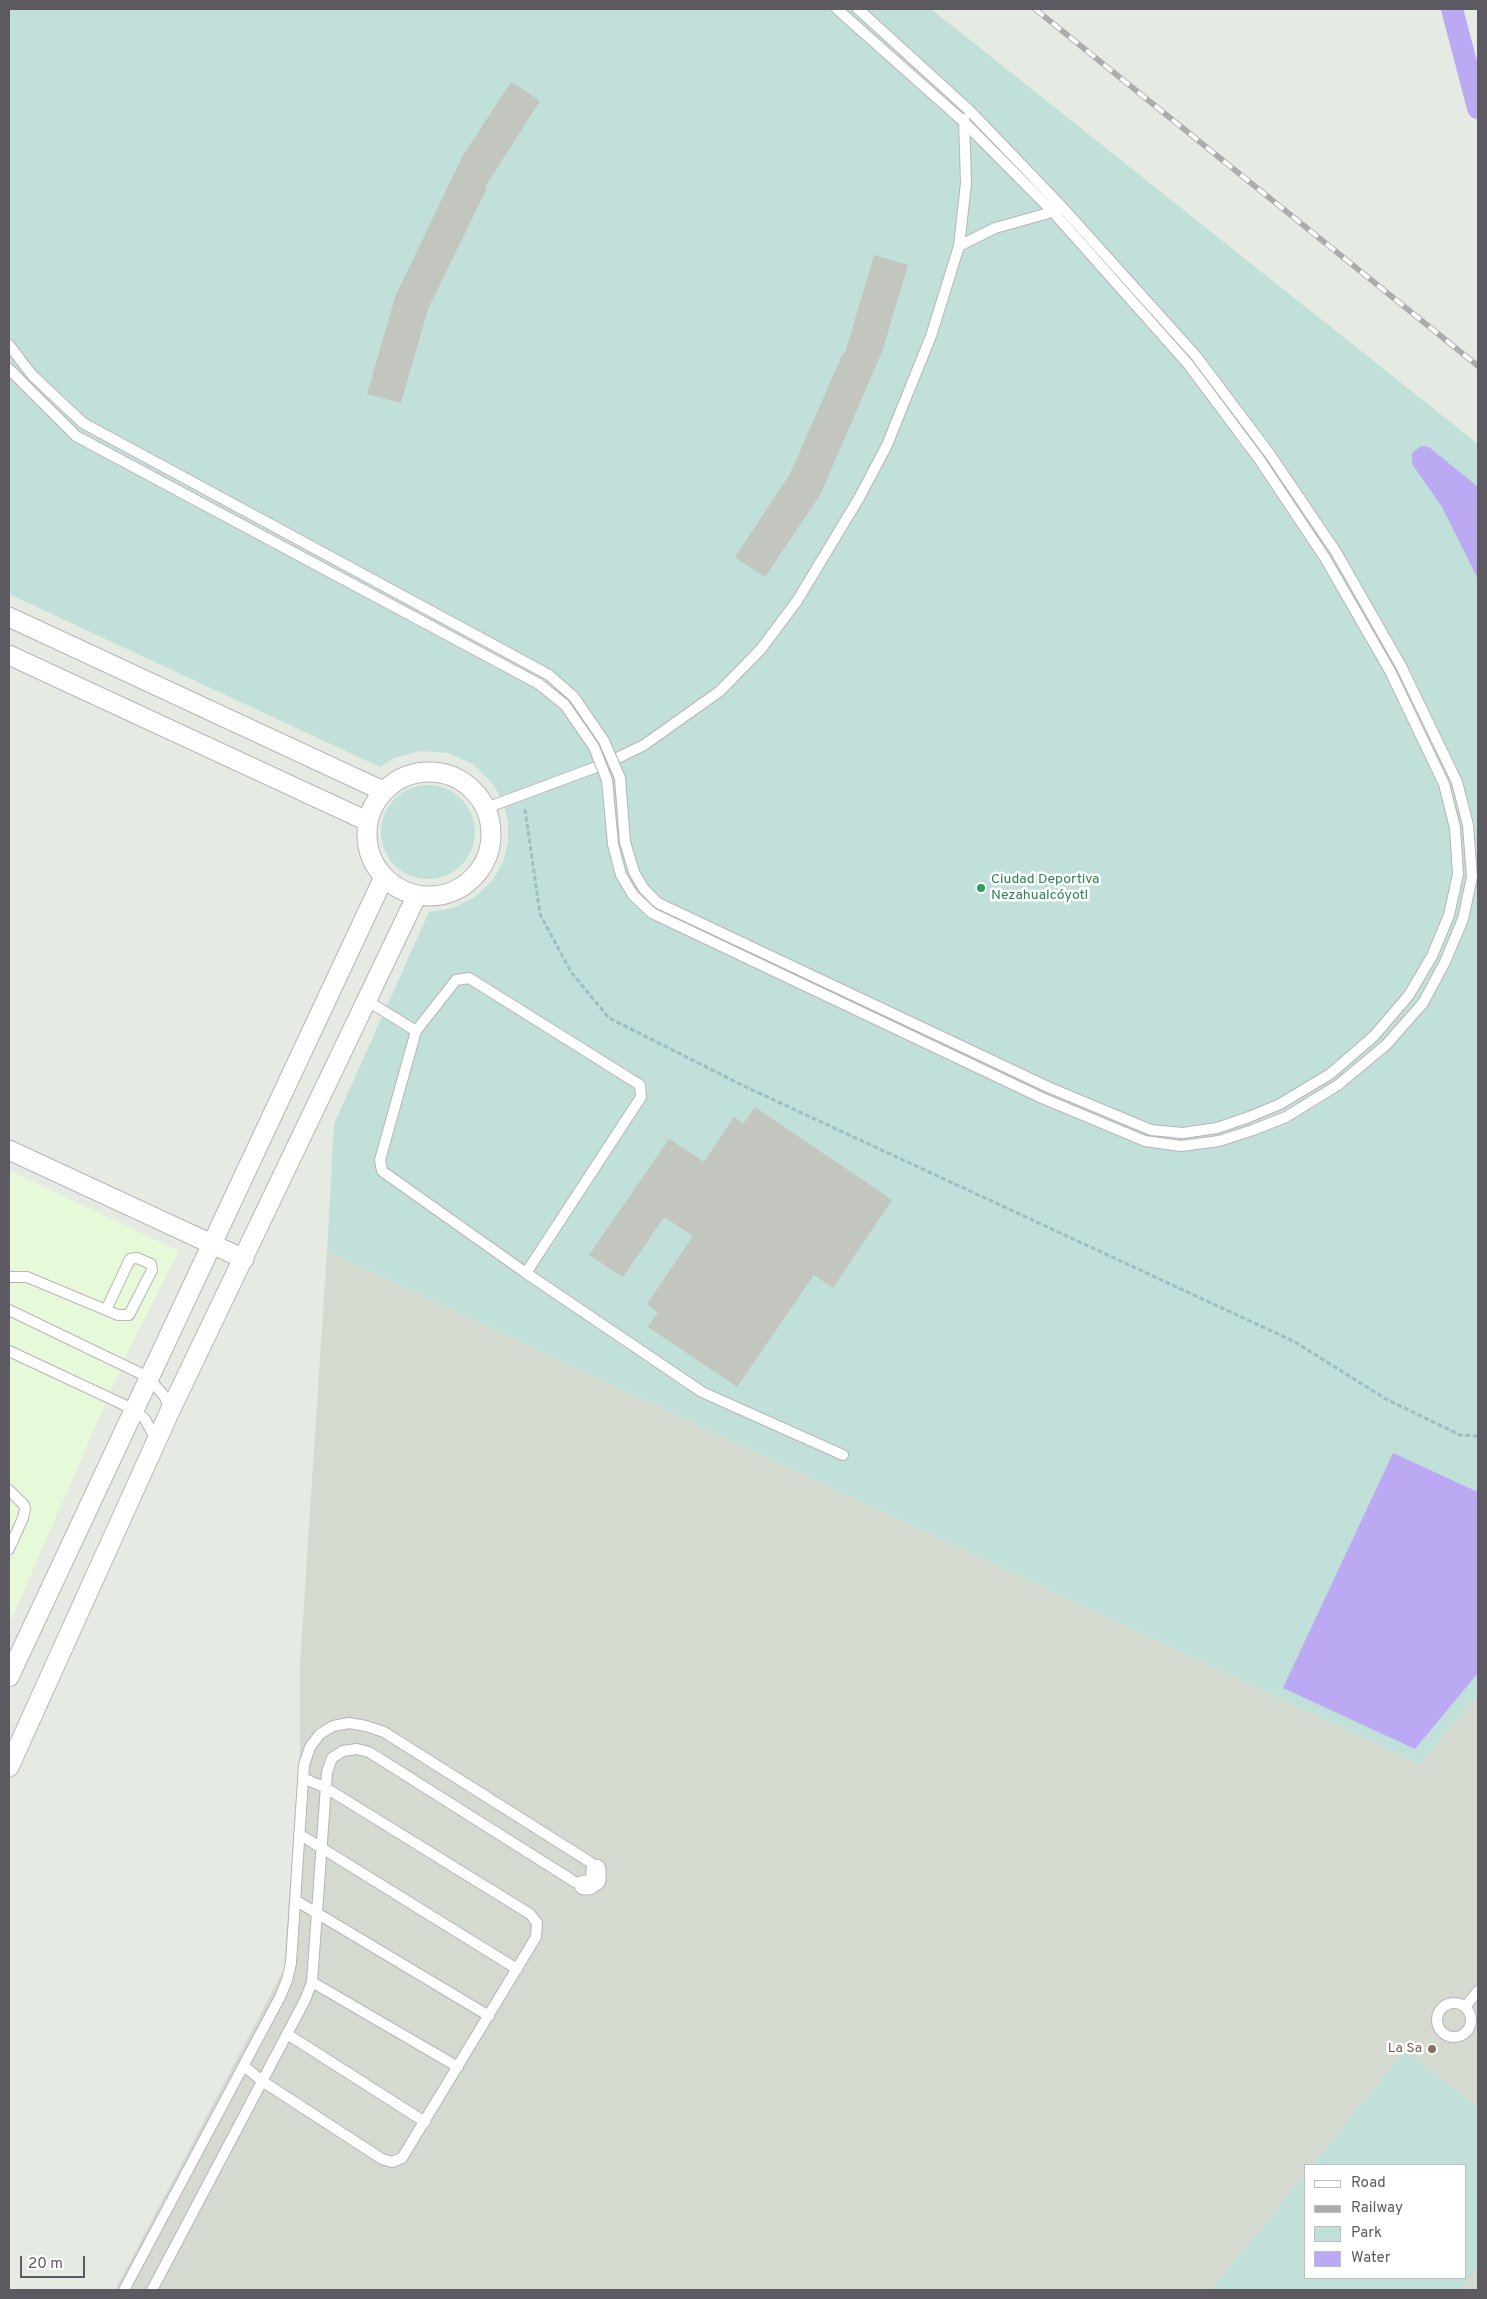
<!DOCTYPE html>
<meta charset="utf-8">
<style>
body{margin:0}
#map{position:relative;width:1487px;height:2299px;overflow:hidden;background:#e5ebe2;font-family:Overpass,sans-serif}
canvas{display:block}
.frame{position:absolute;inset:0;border:10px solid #5c5a60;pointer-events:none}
.legend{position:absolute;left:1304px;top:2164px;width:162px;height:115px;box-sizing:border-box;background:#fff;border:1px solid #bebdbf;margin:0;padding:6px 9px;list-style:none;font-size:15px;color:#5c5a60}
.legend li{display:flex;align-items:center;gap:10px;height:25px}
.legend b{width:25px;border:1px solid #bebdbf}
.scale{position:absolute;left:20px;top:2256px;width:65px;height:22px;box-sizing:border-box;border:2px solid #5c5a60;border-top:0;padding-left:6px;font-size:15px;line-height:18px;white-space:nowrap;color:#5c5a60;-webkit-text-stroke:4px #fff;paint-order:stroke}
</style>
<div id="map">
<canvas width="1487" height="2299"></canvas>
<div class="frame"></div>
<ul class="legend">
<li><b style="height:6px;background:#fff"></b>Road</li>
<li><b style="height:6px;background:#acacad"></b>Railway</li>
<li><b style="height:14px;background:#c1e0da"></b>Park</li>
<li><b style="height:14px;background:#bca9f4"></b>Water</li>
</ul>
<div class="scale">20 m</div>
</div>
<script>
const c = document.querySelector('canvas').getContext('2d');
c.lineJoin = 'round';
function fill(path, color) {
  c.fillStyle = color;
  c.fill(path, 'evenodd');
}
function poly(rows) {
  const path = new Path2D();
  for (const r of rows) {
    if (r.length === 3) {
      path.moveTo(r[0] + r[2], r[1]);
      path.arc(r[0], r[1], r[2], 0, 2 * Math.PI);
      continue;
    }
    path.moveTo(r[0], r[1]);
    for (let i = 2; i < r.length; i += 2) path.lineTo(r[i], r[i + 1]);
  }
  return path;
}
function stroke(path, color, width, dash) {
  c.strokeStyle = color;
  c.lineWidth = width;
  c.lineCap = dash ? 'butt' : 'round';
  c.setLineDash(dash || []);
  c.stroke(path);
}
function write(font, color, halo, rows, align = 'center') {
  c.font = font + ' Overpass,sans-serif';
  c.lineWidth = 5;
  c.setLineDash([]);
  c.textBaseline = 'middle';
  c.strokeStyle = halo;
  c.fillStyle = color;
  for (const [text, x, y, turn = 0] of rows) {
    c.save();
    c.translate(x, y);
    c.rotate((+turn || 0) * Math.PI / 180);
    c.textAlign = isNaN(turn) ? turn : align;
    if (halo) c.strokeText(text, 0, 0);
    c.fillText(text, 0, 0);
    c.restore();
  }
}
const commercial = poly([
 [9,1170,179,1251,131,1345,9,1625]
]);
const education = poly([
 [327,1251,1420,1764,1478,1695,1478,2290,115,2290,284,1969,300,1749,300,1664],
 [1306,2165,1466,2165,1466,2278,1306,2278]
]);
const green = poly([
 [9,9,931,9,1478,444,1478,1695,1420,1764,327,1251,334,1124,429,912,453,908,475,897,493,880,503,862,508,842,508,822,503,802,493,784,473,764,448,753,420,751,394,758,380,767,9,594],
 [428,832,47],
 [1405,2050,1478,2108,1478,2266,1459,2290,1211,2290,1306,2173,1306,2278,1466,2278,1466,2165,1312,2165]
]);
const water = poly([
 [1421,446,1429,447,1478,487,1478,579,1442,507,1412,464,1412,453],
 [1393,1453,1478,1492,1478,1673,1415,1749,1283,1688]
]);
const canal = poly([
 [1452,9,1478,108]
]);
const building = poly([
 [511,82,540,101,485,187,487,188,428,309,401,403,367,394,395,297,462,157],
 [874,255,908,265,882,352,820,495,765,577,735,557,790,474,843,353,845,353],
 [755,1107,892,1200,833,1288,814,1275,737,1387,648,1327,658,1312,647,1304,693,1236,664,1217,623,1277,589,1255,669,1139,704,1162,734,1117,743,1124]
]);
const path = poly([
 [525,809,540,914,571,972,609,1018,746,1087,1295,1342,1386,1399,1460,1435,1478,1436]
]);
const service = poly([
 [959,246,995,228,1056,211],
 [9,345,32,375,83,423,549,675],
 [9,369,76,436,539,684],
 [486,808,607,763,644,745,720,691,761,649,797,601,859,498,887,445,931,336,959,246,966,183,964,119],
 [625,842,634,872,644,889,658,903,1048,1087,1151,1130,1183,1133,1217,1128,1249,1117,1280,1104,1330,1074,1374,1036,1409,995,1432,956,1449,915,1458,874,1455,828,1444,784,1390,671,1325,558,1259,459,1188,364,1053,212,963,121,837,9],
 [613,844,621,875,633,895,652,913,1042,1098,1145,1141,1181,1146,1219,1141,1253,1130,1286,1117,1338,1085,1386,1045,1423,1003,1445,962,1463,919,1472,877,1468,825,1457,782,1401,666,1336,552,1269,453,1196,356,1063,208,969,110,858,9],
 [366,1000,416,1031,456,980,469,978,640,1085,641,1097,526,1273,702,1392,843,1455],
 [416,1031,380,1160,382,1171,526,1273],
 [9,1277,27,1277,118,1315,129,1315,152,1270,151,1264,137,1258,130,1259,106,1310],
 [9,1310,148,1377,165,1397,170,1411],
 [9,1351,133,1409,145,1419,156,1440],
 [9,1490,24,1505,25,1509,23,1518,9,1549],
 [299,1834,517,1969],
 [295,1900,489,2016],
 [312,1982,458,2067],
 [1454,2020,17],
 [1465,2007,1478,1991],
 [287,2034,425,2122],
 [244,2066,262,2081,382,2159,392,2162,402,2158,536,1937,537,1923,530,1914,326,1788,303,1778],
 [124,2290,280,1997,287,1980,291,1963,304,1765,310,1747,320,1734,333,1726,349,1723,366,1726,384,1732,590,1862,596,1869],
 [152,2290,305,2000,312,1982,327,1772,332,1758,343,1751,357,1749,369,1752,575,1882,584,1885]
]);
const minor = poly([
 [9,617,383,791],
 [9,655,367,821],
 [429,834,62],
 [9,1150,244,1259],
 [9,1677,384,877],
 [9,1767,170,1411,417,895],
 [584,1885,589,1885,596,1880,596,1869]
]);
const rail = poly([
 [1035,9,1478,366]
]);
const serviceBridge = poly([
 [549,675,574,697,604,741,620,778,625,842],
 [539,684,565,705,594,747,607,780,613,844]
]);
const markers = [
 [981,888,5,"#2e9e5b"],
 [1432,2049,5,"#8d6e63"]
];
const leisureNames = [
 ["Ciudad Deportiva",991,880],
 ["Nezahualcóyotl",991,896]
];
const educationNames = [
 ["La Sa",1422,2049]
];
fill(commercial, '#e6f9d9');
fill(education, '#d5dad0');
fill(green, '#c1e0da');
fill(water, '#bca9f4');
stroke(canal, '#bca9f4', 22);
fill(building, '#c2c6be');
stroke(service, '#b7b4ba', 12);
stroke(minor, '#b7b4ba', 21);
stroke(path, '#9dbfc3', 3, [5, 2.5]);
stroke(service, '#fff', 10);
stroke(minor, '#fff', 19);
stroke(rail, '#acacad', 5.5);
stroke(rail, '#fff', 4, [11]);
stroke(serviceBridge, '#b7b4ba', 12, []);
stroke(serviceBridge, '#fff', 10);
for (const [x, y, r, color] of markers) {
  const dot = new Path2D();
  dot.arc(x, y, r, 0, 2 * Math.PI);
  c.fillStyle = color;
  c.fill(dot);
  stroke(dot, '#fff', 2);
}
write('14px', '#27864d', '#fff', leisureNames, 'left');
write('14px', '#785e54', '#fff', educationNames, 'right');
</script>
